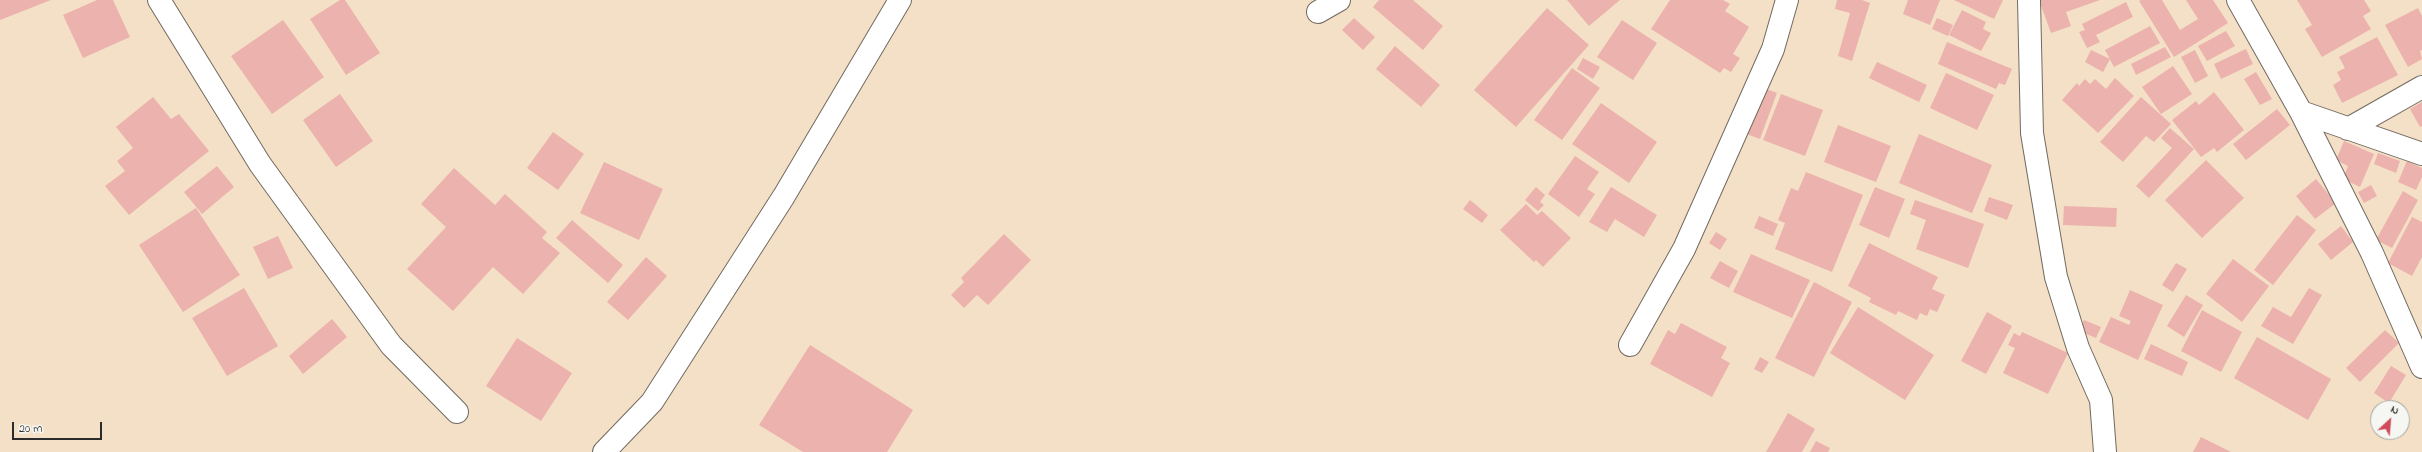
<!DOCTYPE html>
<style>
body{margin:0}
#map{position:relative;width:2422px;height:452px;overflow:hidden;background:#f4e0c6;font-family:"Indie Flower",sans-serif}
canvas{display:block}
.north{position:absolute;left:2370px;top:400px;width:40px;height:40px;box-sizing:border-box;background:#f6f6f2;border:1px solid #a5a5a2;border-radius:50%;rotate:26deg;font-size:11px;font-weight:700;line-height:16px;text-align:center;color:#2b2b2b}
.north::after{content:'';display:block;margin:auto;width:14px;height:18px;background:#d1495b;clip-path:polygon(50% 0,100% 100%,50% 72%,0 100%)}
.scale{position:absolute;left:12px;top:422px;width:90px;height:18px;box-sizing:border-box;border:2px solid #2b2b2b;border-top:0;padding-left:5px;font-size:12px;line-height:14px;white-space:nowrap;color:#2b2b2b;-webkit-text-stroke:3px #f6f6f2;paint-order:stroke}
</style>
<div id="map">
<canvas width="2422" height="452"></canvas>
<div class="north">N</div>
<div class="scale">20 m</div>
</div>
<script>
const c = document.querySelector('canvas').getContext('2d');
c.lineJoin = 'round';
function fill(path, color) {
  c.fillStyle = color;
  c.fill(path, 'evenodd');
}
function poly(rows) {
  const path = new Path2D();
  for (const r of rows) {
    path.moveTo(r[0], r[1]);
    for (let i = 2; i < r.length; i += 2) path.lineTo(r[i], r[i + 1]);
  }
  return path;
}
function stroke(path, color, width, dash) {
  c.strokeStyle = color;
  c.lineWidth = width;
  c.lineCap = dash ? 'butt' : 'round';
  c.setLineDash(dash || []);
  c.stroke(path);
}
const building = poly([
 [0,0,51,0,0,20],
 [97,0,113,0,130,37,83,58,63,15],
 [340,0,345,0,380,53,346,75,310,19],
 [1379,0,1413,0,1443,26,1423,50,1373,7],
 [1567,0,1620,0,1589,26],
 [1670,0,1723,0,1730,4,1725,11,1749,27,1733,54,1740,58,1731,72,1724,68,1720,73,1651,29],
 [1837,0,1862,0,1870,3,1852,61,1838,56,1850,13,1835,9],
 [1908,0,1940,0,1930,25,1903,14],
 [1954,0,2003,0,1994,19],
 [2039,0,2100,0,2066,12,2071,26,2051,33],
 [2141,0,2162,0,2180,30,2198,19,2186,0,2213,0,2228,23,2174,57,2139,1],
 [2297,0,2364,0,2371,11,2363,16,2371,29,2322,57,2305,29,2312,25],
 [2126,2,2133,17,2096,35,2100,42,2087,48,2079,32,2085,30,2082,24],
 [1547,8,1589,45,1516,127,1474,90],
 [2418,8,2422,16,2422,50,2420,51,2422,59,2408,67,2385,25],
 [1962,10,1986,22,1983,29,1991,33,1981,51,1949,35],
 [1354,18,1375,37,1363,50,1342,30],
 [1937,18,1953,25,1948,36,1932,29],
 [283,20,324,77,272,114,231,56],
 [1622,20,1657,43,1633,80,1597,57],
 [2150,26,2160,43,2114,67,2105,50],
 [2226,31,2235,46,2207,61,2198,46],
 [2377,37,2398,75,2342,103,2333,85,2341,80,2337,72,2345,68,2339,57],
 [1947,42,2012,69,2005,85,1999,83,1996,89,1938,64],
 [1395,46,1440,85,1421,107,1376,69],
 [2165,47,2171,57,2136,75,2131,64],
 [2246,49,2253,64,2221,79,2214,64],
 [2091,50,2110,59,2103,72,2085,62],
 [2195,50,2208,76,2195,83,2181,57],
 [1583,58,1600,67,1593,79,1577,69],
 [1877,62,1927,85,1919,102,1869,78],
 [2173,66,2192,94,2161,114,2142,87],
 [1572,68,1600,88,1562,140,1534,120],
 [2256,72,2272,99,2260,105,2244,79],
 [1946,73,1994,95,1977,130,1930,108],
 [2115,78,2134,96,2098,133,2062,100,2077,83,2079,86,2085,79,2090,84,2095,79,2106,89],
 [1761,87,1777,93,1760,139,1744,133],
 [2214,92,2244,130,2217,152,2214,148,2201,157,2172,120,2196,101,2199,105],
 [340,94,373,141,336,167,303,120],
 [1781,94,1823,110,1805,156,1763,140],
 [153,97,171,119,179,114,209,151,129,215,105,186,125,171,117,161,133,148,116,127],
 [2141,97,2171,124,2154,142,2146,136,2123,162,2100,142],
 [2422,102,2422,126,2420,127,2410,109],
 [1601,103,1657,142,1629,183,1572,144],
 [2277,109,2290,125,2246,160,2233,144],
 [1838,125,1891,146,1876,182,1824,162],
 [2170,128,2194,149,2149,198,2136,186,2172,148,2161,138],
 [553,132,584,154,558,190,527,168],
 [1919,134,1992,165,1972,213,1899,183],
 [2344,141,2374,154,2360,187,2343,179,2348,166,2336,160],
 [2378,153,2400,161,2396,173,2374,164],
 [1575,156,1599,172,1587,189,1595,194,1579,217,1548,194],
 [2206,160,2244,198,2202,238,2165,200],
 [2407,161,2422,168,2422,177,2416,190,2398,182],
 [604,162,663,189,639,240,580,213],
 [217,166,234,187,202,214,184,192],
 [454,168,495,205,505,194,547,232,542,238,560,253,523,294,493,267,453,311,407,269,446,227,421,204],
 [1806,172,1863,195,1832,272,1775,249,1785,223,1778,220,1791,188,1798,191],
 [2316,179,2336,203,2315,219,2296,196],
 [2371,185,2377,196,2364,203,2358,192],
 [1536,187,1545,195,1540,202,1544,205,1538,211,1525,200],
 [1611,187,1657,215,1644,237,1615,219,1607,232,1589,222],
 [1875,187,1905,199,1889,238,1859,225],
 [2403,191,2418,200,2392,248,2376,240],
 [1989,197,2013,205,2007,220,1984,211],
 [1470,200,1488,215,1482,223,1463,209],
 [1915,200,1984,224,1968,268,1916,249,1926,220,1910,214],
 [1526,204,1537,215,1542,211,1571,238,1543,267,1536,260,1534,262,1500,230],
 [2064,206,2117,208,2116,227,2063,225],
 [196,208,240,275,183,312,139,245],
 [2297,215,2316,230,2273,285,2254,270],
 [1759,216,1778,224,1773,236,1754,228],
 [2412,217,2422,222,2422,257,2412,276,2388,263],
 [572,220,623,265,608,283,556,238],
 [2341,226,2353,242,2331,260,2318,244],
 [1716,232,1727,239,1720,250,1709,243],
 [1004,234,1031,260,988,305,977,295,964,308,951,295,964,282,961,278],
 [278,236,293,268,268,279,253,247],
 [1869,243,1938,277,1932,289,1945,295,1937,312,1930,309,1927,316,1920,313,1917,320,1898,311,1896,315,1869,302,1871,298,1848,286],
 [1751,254,1810,280,1792,318,1733,292],
 [646,257,667,276,628,320,607,302],
 [2233,259,2269,286,2242,322,2206,294],
 [1720,261,1738,271,1729,288,1710,278],
 [2176,263,2187,269,2173,292,2162,285],
 [1814,282,1852,302,1814,377,1775,358],
 [244,288,278,346,227,376,192,318],
 [2309,288,2322,295,2293,344,2261,326,2273,307,2291,317],
 [2130,290,2163,305,2138,360,2099,342,2111,317,2129,325,2131,321,2119,316],
 [2186,295,2203,305,2184,337,2167,326],
 [1858,307,1934,355,1905,400,1830,353],
 [2202,310,2242,332,2221,372,2181,351],
 [1987,312,2012,326,1986,374,1961,361],
 [332,319,347,337,303,374,289,356],
 [2084,320,2101,327,2096,338,2079,331],
 [1681,323,1727,347,1721,358,1730,363,1712,397,1650,364,1668,330,1675,334],
 [2385,330,2399,343,2360,382,2346,368],
 [2022,332,2068,353,2048,394,2003,373,2015,348,2008,345,2014,333,2020,336],
 [2257,337,2331,379,2308,420,2234,378],
 [517,338,572,373,541,421,486,386],
 [2151,344,2188,362,2182,376,2144,359],
 [810,345,913,410,887,452,803,452,759,425],
 [1760,357,1769,362,1762,373,1754,369],
 [2391,366,2406,375,2389,403,2374,393],
 [1788,413,1815,429,1802,452,1766,452],
 [2201,437,2231,452,2193,452],
 [1816,441,1830,448,1828,452,1810,452]
]);
const minor = poly([
 [159,0,260,164,391,345,457,412],
 [2029,0,2032,133,2056,277,2078,348,2101,400,2105,452],
 [2238,0,2301,112,2372,253,2422,367],
 [1318,12,1339,0],
 [2301,112,2422,154],
 [2348,129,2422,87],
 [1630,345,1684,249,1773,49,1787,0]
]);
const tertiary = poly([
 [604,452,652,402,784,196,900,0]
]);
fill(building, '#ecb2ad');
stroke(minor, '#716a61', 24);
stroke(tertiary, '#716a61', 24);
stroke(minor, '#fff', 22);
stroke(tertiary, '#fff', 22);
</script>
